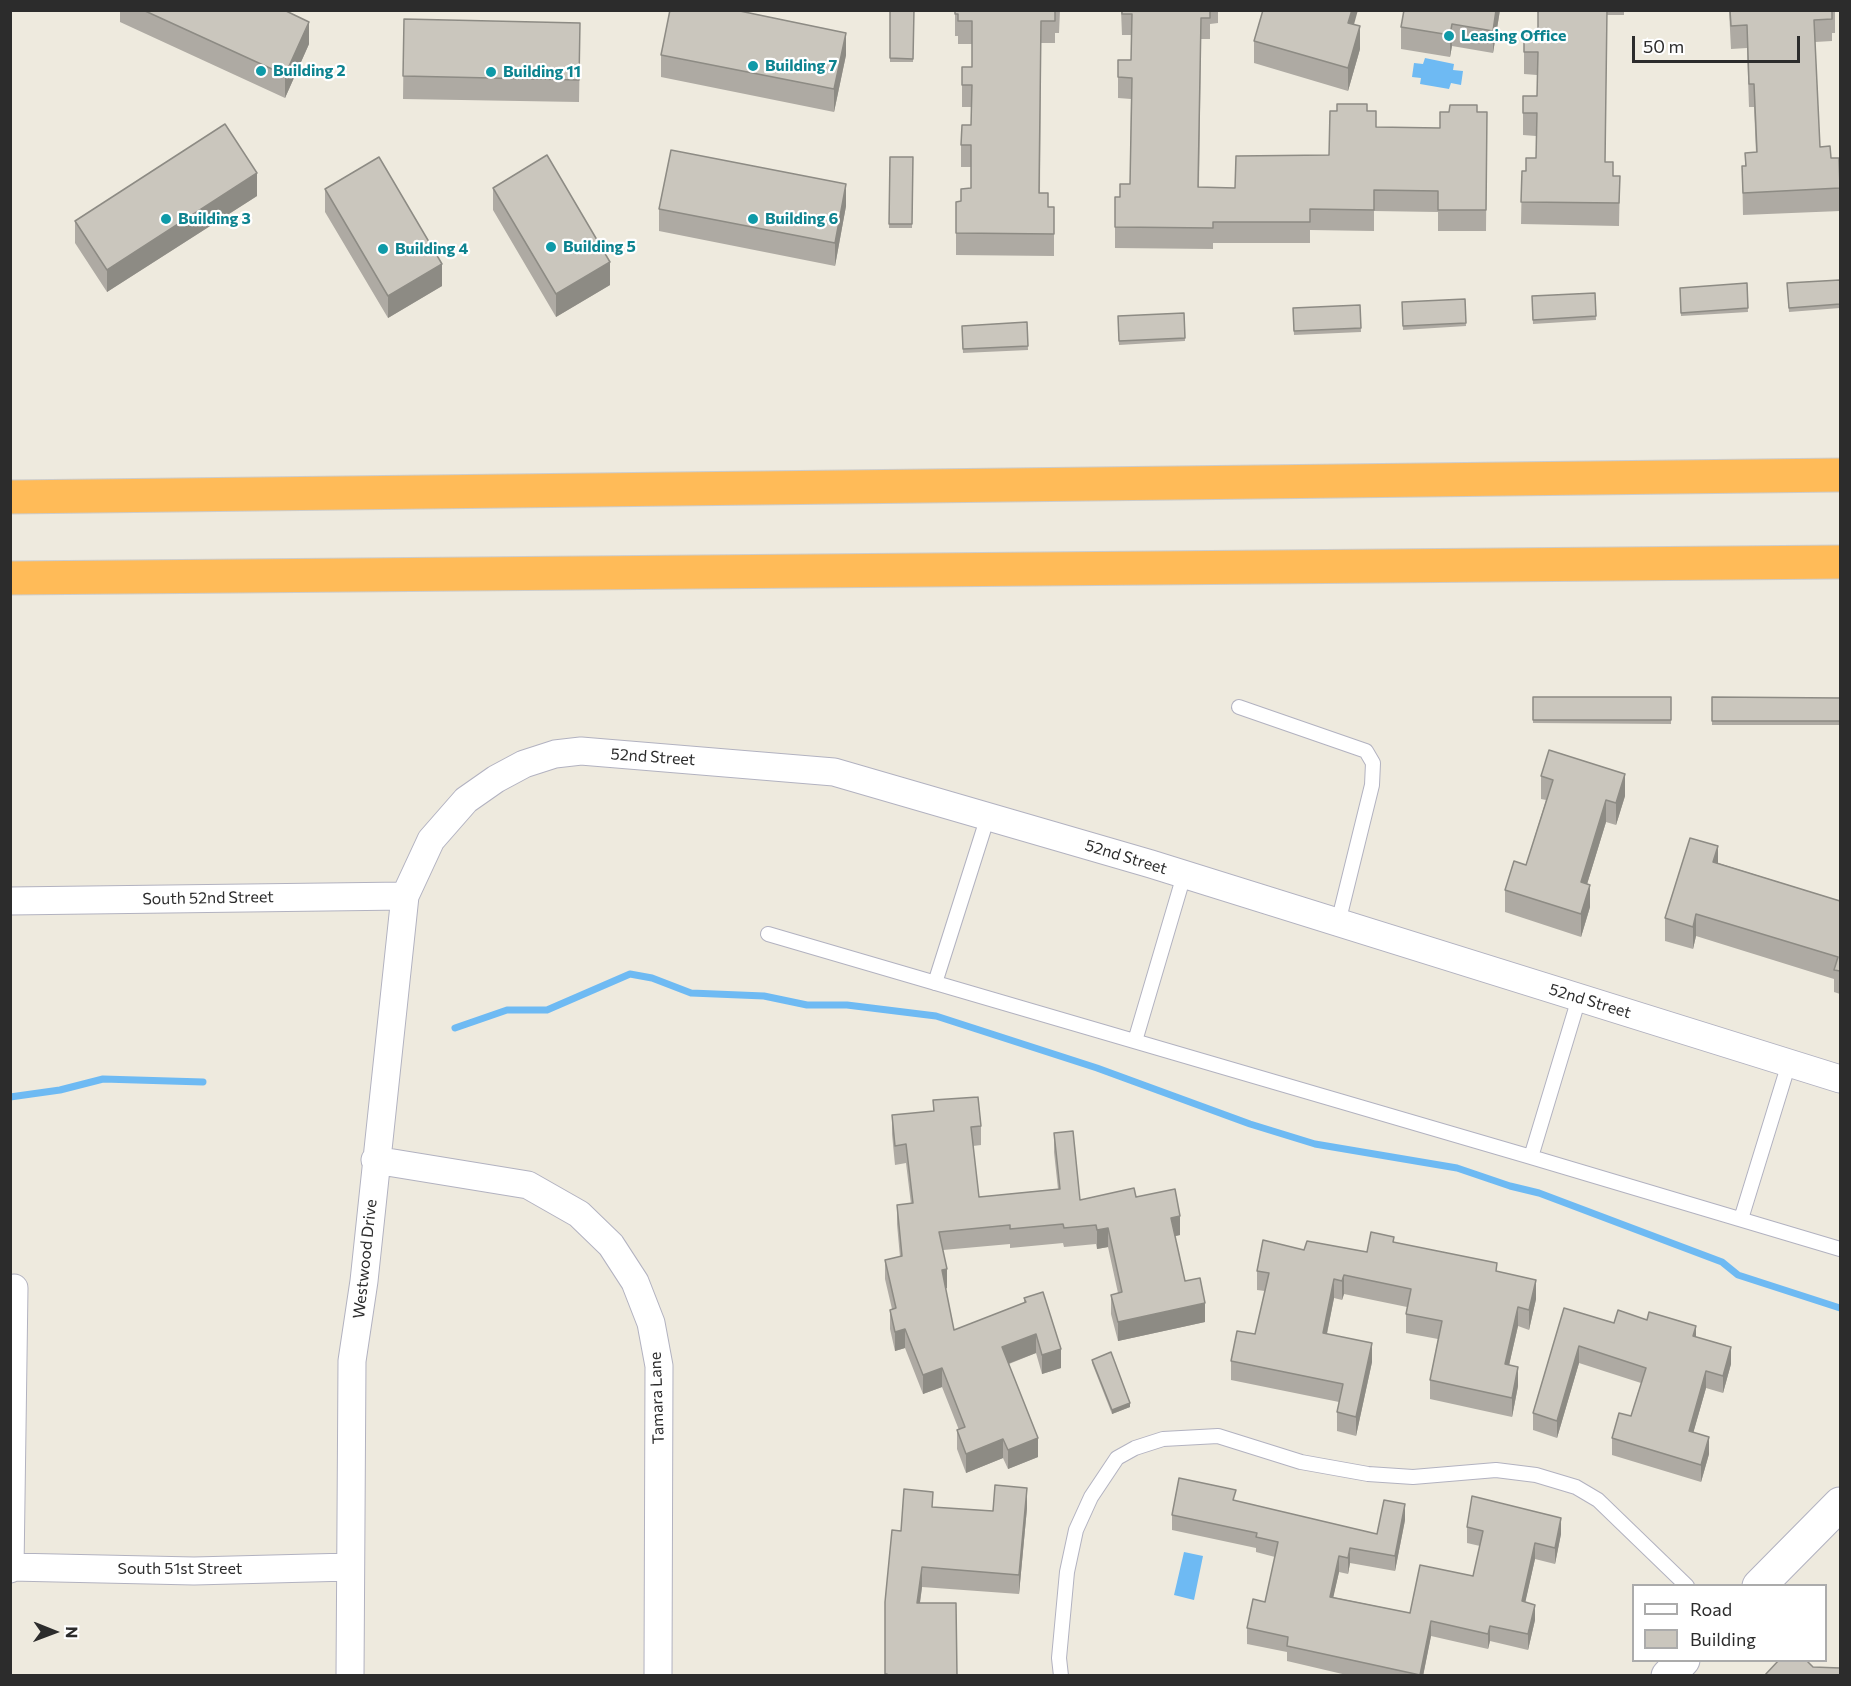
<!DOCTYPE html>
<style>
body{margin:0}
#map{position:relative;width:1851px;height:1686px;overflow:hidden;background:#eeeade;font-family:Commissioner,sans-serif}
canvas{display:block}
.frame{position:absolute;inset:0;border:12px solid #2c2c2c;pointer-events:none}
.legend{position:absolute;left:1632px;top:1584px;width:195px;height:78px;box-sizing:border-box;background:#fff;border:2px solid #ababab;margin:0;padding:8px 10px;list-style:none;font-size:18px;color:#2c2c2c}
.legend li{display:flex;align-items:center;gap:12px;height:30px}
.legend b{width:30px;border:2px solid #ababab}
.north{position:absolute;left:24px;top:1602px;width:60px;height:60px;-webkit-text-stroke:4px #fff;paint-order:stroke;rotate:91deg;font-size:16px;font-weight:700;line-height:24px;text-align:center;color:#2c2c2c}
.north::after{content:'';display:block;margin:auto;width:21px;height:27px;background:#2c2c2c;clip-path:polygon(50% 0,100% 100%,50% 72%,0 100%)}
.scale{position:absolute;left:1632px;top:36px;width:168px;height:27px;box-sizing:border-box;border:3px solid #2c2c2c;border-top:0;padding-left:8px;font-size:18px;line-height:21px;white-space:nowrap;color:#2c2c2c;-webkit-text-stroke:4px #fff;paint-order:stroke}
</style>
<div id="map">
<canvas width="1851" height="1686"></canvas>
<div class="frame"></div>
<ul class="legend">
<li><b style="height:8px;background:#fff"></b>Road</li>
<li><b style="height:16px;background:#cac6bd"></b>Building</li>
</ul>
<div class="north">N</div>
<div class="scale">50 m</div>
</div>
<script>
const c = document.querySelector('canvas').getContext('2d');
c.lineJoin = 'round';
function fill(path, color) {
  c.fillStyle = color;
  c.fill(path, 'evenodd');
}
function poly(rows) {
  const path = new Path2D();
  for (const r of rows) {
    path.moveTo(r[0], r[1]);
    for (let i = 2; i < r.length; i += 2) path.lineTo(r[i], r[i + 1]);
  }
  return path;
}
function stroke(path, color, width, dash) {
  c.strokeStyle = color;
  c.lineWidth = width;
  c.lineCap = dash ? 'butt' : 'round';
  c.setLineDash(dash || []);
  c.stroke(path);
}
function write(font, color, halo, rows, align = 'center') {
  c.font = font + ' Commissioner,sans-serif';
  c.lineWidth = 4.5;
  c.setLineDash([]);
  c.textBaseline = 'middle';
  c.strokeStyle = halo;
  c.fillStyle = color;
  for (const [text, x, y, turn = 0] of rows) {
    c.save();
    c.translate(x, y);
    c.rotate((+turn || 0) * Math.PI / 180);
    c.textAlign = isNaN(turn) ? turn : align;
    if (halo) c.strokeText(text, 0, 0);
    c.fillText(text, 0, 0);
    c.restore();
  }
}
const water = poly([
 [1425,58,1454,64,1453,70,1463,71,1461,85,1451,83,1449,89,1420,84,1421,78,1412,77,1414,63,1423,64],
 [1184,1552,1203,1556,1194,1600,1174,1595]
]);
const stream = poly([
 [455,1028,507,1010,547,1010,630,974,652,978,691,993,764,996,807,1005,847,1005,936,1016,1097,1068,1250,1124,1315,1144,1457,1168,1510,1186,1539,1193,1722,1262,1738,1275,1840,1308],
 [10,1097,60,1090,103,1079,203,1082]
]);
const service = poly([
 [1239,707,1366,751,1373,763,1372,785,1338,923],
 [768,934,1531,1157],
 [935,983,988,816],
 [1579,998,1531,1157,1840,1249],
 [1135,1041,1184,875],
 [1741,1219,1789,1063],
 [1061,1676,1059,1658,1067,1572,1076,1530,1091,1497,1117,1458,1135,1448,1163,1439,1218,1436,1301,1462,1368,1474,1413,1477,1496,1470,1536,1475,1576,1487,1598,1500,1687,1586]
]);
const minor = poly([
 [10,901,405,896],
 [375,1160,528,1185,579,1214,611,1245,635,1282,651,1323,659,1366,658,1676],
 [11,1567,194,1571,350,1567],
 [10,1569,14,1288],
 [350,1676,352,1361,364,1281,405,896,431,840,466,800,496,779,524,764,555,754,581,751,834,772,1151,864,1840,1079]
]);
const secondary = poly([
 [1759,1586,1840,1504],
 [1668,1676,1683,1660]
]);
const motorway = poly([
 [10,497,1840,475],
 [10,578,1840,562]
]);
const wall = poly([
 [120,10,284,10,309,44,285,98,120,22],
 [890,10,914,10,913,62,890,62],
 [955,10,1060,10,1059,33,1055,33,1055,43,1041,43,1040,193,1048,207,1054,207,1054,256,956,255,956,202,961,201,971,188,971,167,961,167,961,145,971,125,972,107,962,107,962,67,972,67,972,44,958,44,958,36,955,36],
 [1121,10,1218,10,1218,23,1210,24,1210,39,1201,39,1199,187,1235,188,1329,155,1367,111,1376,127,1440,128,1477,112,1487,112,1486,231,1438,231,1438,212,1374,211,1374,231,1310,230,1310,243,1213,243,1213,249,1115,248,1115,197,1120,197,1130,184,1131,99,1118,98,1118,77,1131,60,1132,35,1122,35],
 [1404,10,1500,10,1493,53,1452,46,1450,57,1401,49,1401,27],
 [1525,10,1624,10,1624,15,1607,15,1605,162,1613,176,1620,176,1619,226,1521,224,1522,171,1526,171,1536,158,1536,136,1523,135,1523,96,1537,96,1537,75,1524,74,1524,34,1538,35,1538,11],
 [1729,10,1835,10,1835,33,1832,33,1832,41,1815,42,1820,147,1831,158,1840,188,1840,211,1743,215,1742,166,1745,166,1745,153,1756,153,1754,107,1749,107,1747,48,1731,49],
 [404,19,580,45,579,102,403,99],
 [1354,25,1360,49,1348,91,1254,63,1254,41],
 [661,55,846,55,834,112,661,77],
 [890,157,913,157,912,228,889,228],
 [493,188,610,285,556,317,493,210],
 [325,189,442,286,388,318,325,212],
 [257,196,107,292,75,243,75,221],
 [846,206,835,266,659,231,659,209],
 [1840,280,1840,308,1789,312,1787,283],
 [1747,283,1748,312,1681,316,1680,288],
 [1595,293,1596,320,1533,324,1532,296],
 [1465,299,1466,326,1403,330,1402,302],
 [1360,305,1361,332,1294,335,1293,308],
 [1184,313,1185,341,1119,345,1118,316],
 [1027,322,1028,350,963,353,962,326],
 [1533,697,1671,697,1671,724,1533,723],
 [1712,697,1840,698,1840,725,1712,725],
 [1541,776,1625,796,1616,825,1606,822,1587,884,1590,907,1581,937,1505,912,1505,890,1526,865,1546,800,1541,799],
 [1718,863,1840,901,1840,994,1834,992,1834,979,1696,936,1693,949,1665,941,1665,918],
 [933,1100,981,1126,981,1145,973,1146,979,1197,1058,1189,1054,1152,1054,1133,1080,1200,1136,1197,1180,1235,1175,1236,1185,1281,1205,1322,1118,1341,1111,1314,1111,1295,1118,1293,1108,1247,1097,1249,1096,1244,1064,1247,1063,1243,1010,1248,1010,1244,943,1250,947,1288,945,1289,954,1330,1024,1303,1024,1298,1061,1368,1042,1374,1036,1353,1009,1364,1038,1457,1008,1469,1003,1458,966,1473,957,1449,957,1430,959,1430,942,1387,923,1394,905,1348,895,1351,890,1329,890,1310,892,1309,885,1279,885,1260,900,1257,897,1224,897,1205,911,1204,906,1163,895,1165,892,1134,892,1115,933,1112],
 [1394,1242,1497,1271,1536,1299,1529,1330,1518,1326,1509,1365,1518,1386,1512,1417,1430,1399,1430,1380,1438,1339,1406,1333,1406,1314,1407,1307,1344,1294,1342,1300,1334,1298,1327,1334,1372,1362,1356,1436,1337,1431,1337,1412,1339,1402,1231,1380,1231,1361,1255,1334,1265,1291,1257,1290,1257,1271,1304,1250,1367,1252],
 [1564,1308,1614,1323,1696,1337,1731,1364,1723,1393,1706,1388,1693,1433,1709,1454,1701,1482,1612,1455,1612,1438,1631,1416,1641,1383,1579,1363,1557,1438,1533,1430,1533,1413],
 [1092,1360,1130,1407,1112,1414,1092,1363],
 [1236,1501,1377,1534,1405,1520,1395,1571,1350,1563,1348,1574,1339,1572,1333,1597,1410,1613,1473,1576,1480,1546,1467,1543,1467,1527,1561,1534,1555,1564,1535,1559,1525,1602,1535,1620,1528,1650,1490,1641,1488,1649,1431,1636,1423,1676,1351,1676,1287,1661,1287,1652,1247,1644,1247,1628,1265,1602,1275,1557,1256,1552,1256,1548,1172,1530,1172,1515],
 [933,1507,993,1511,1027,1508,1019,1594,922,1587,920,1603,956,1603,957,1676,885,1676,885,1602,901,1531]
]);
const shadedWall = poly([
 [1352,10,1358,10,1348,46,1348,23],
 [1496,10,1500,10,1493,53,1493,31],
 [309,22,309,44,285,98,285,75],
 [1452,24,1452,46,1450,57,1450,35],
 [1360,26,1360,49,1348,91,1348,68],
 [846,33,846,55,834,112,834,89],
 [257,173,257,196,107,292,107,270],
 [846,184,846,206,835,266,835,243],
 [610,262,610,285,556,317,556,294],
 [442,264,442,286,388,318,388,296],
 [1625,774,1625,796,1616,825,1616,803],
 [1606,800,1606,822,1581,904,1581,882],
 [1718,846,1718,869,1713,862],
 [1590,885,1590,907,1581,937,1581,914],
 [1696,914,1696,936,1693,949,1693,927],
 [1180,1216,1180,1235,1171,1237,1171,1218],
 [1108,1228,1108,1247,1097,1249,1097,1230],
 [947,1269,947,1288,942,1289,942,1270],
 [1344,1275,1344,1294,1342,1300,1342,1281],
 [1334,1279,1334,1298,1323,1352,1323,1333],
 [1536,1280,1536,1299,1529,1330,1529,1310],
 [1205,1303,1205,1322,1118,1341,1118,1322],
 [1518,1307,1518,1326,1505,1383,1505,1364],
 [1696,1326,1696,1343,1693,1336],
 [905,1329,905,1348,895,1351,895,1332],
 [1036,1334,1036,1353,1002,1366,1002,1347],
 [1372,1343,1372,1362,1356,1436,1356,1417],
 [1579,1346,1579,1363,1557,1438,1557,1421],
 [1731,1347,1731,1364,1723,1393,1723,1376],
 [1061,1349,1061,1368,1042,1374,1042,1355],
 [1518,1367,1518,1386,1512,1417,1512,1398],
 [942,1368,942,1387,923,1394,923,1375],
 [1706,1371,1706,1388,1689,1448,1689,1431],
 [1130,1403,1130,1407,1112,1414,1112,1410],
 [1709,1437,1709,1454,1701,1482,1701,1465],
 [1038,1438,1038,1457,1008,1469,1008,1450],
 [1003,1439,1003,1458,966,1473,966,1454],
 [1027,1488,1027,1508,1019,1594,1019,1575],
 [1405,1504,1405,1520,1395,1571,1395,1556],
 [1561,1518,1561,1534,1555,1564,1555,1548],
 [1535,1543,1535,1559,1522,1617,1522,1601],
 [1350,1548,1350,1563,1348,1574,1348,1558],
 [1339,1556,1339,1572,1330,1612,1330,1597],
 [922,1567,922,1587,917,1623,917,1603],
 [1535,1605,1535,1620,1528,1650,1528,1634],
 [1431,1621,1431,1636,1423,1676,1420,1676],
 [1490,1626,1490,1641,1488,1649,1488,1634]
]);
const building = poly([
 [143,10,284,10,309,22,285,75,143,10],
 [670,10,735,10,846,33,834,89,661,55,670,10],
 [890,10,914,10,913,59,890,58,890,10],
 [955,10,1059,10,1055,11,1055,21,1041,21,1039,193,1048,193,1048,207,1054,207,1054,234,956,233,956,202,961,201,961,189,971,188,971,145,961,145,962,125,971,125,972,85,962,85,962,67,972,67,972,21,958,21,958,14,955,14,955,10],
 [1122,10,1210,10,1210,18,1201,18,1198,187,1235,188,1236,156,1329,155,1330,111,1337,111,1337,104,1367,104,1367,111,1376,111,1376,127,1440,128,1440,112,1449,112,1450,105,1477,105,1477,112,1487,112,1486,210,1438,210,1438,191,1374,190,1374,210,1310,209,1310,222,1213,222,1213,228,1115,227,1115,197,1120,197,1120,184,1130,184,1132,78,1118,77,1118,60,1131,60,1132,14,1122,14,1122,10],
 [1263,10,1352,10,1348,23,1360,26,1348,68,1254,41,1263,10],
 [1404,10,1496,10,1493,31,1452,24,1450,35,1401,27,1404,10],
 [1538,10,1607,10,1605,162,1613,162,1613,176,1620,176,1619,203,1521,202,1522,171,1526,171,1526,158,1536,158,1537,113,1523,113,1523,96,1537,96,1538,52,1524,52,1524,34,1538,35,1538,10],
 [1730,10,1833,10,1832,11,1832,19,1814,20,1820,147,1830,146,1831,158,1839,158,1840,188,1743,193,1742,166,1746,166,1745,153,1757,152,1754,84,1749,84,1747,25,1731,26,1730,10],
 [404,19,580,23,579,80,403,76,404,19],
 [225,124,257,173,107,270,75,221,225,124],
 [671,150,846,184,835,243,659,209,671,150],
 [547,155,610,262,556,294,493,188,547,155],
 [379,157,442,264,388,296,325,189,379,157],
 [890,157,913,157,912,224,889,224,890,157],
 [1840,280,1840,304,1789,308,1787,283,1840,280],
 [1747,283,1748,308,1681,313,1680,288,1747,283],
 [1595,293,1596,316,1533,320,1532,296,1595,293],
 [1465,299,1466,323,1403,326,1402,302,1465,299],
 [1360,305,1361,328,1294,331,1293,308,1360,305],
 [1184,313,1185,338,1119,341,1118,316,1184,313],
 [1027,322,1028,346,963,349,962,326,1027,322],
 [1533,697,1671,697,1671,720,1533,720,1533,697],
 [1712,697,1840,698,1840,721,1712,721,1712,697],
 [1549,750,1625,774,1616,803,1606,800,1581,882,1590,885,1581,914,1505,890,1514,861,1526,865,1553,780,1541,776,1549,750],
 [1690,838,1718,846,1713,862,1840,901,1840,971,1834,970,1838,957,1696,914,1693,927,1665,918,1690,838],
 [978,1097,981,1126,971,1127,979,1197,1060,1189,1054,1133,1073,1131,1080,1200,1134,1188,1136,1197,1175,1189,1180,1216,1171,1218,1185,1281,1200,1278,1205,1303,1118,1322,1111,1295,1122,1292,1108,1228,1097,1230,1096,1225,1064,1228,1063,1224,1010,1229,1010,1225,939,1232,947,1269,942,1270,954,1330,1026,1302,1024,1298,1043,1292,1061,1349,1042,1355,1036,1334,1002,1347,1038,1438,1008,1450,1003,1439,966,1454,957,1430,965,1427,942,1368,923,1375,905,1329,895,1332,890,1310,896,1308,885,1260,902,1256,897,1205,913,1203,906,1144,895,1146,892,1115,934,1111,933,1100,978,1097],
 [1371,1232,1394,1237,1393,1242,1497,1263,1496,1271,1536,1280,1529,1310,1518,1307,1505,1364,1518,1367,1512,1398,1430,1380,1442,1321,1406,1314,1411,1289,1344,1275,1342,1281,1334,1279,1323,1333,1372,1343,1356,1417,1337,1412,1343,1384,1231,1361,1237,1331,1255,1334,1269,1273,1257,1271,1263,1240,1304,1250,1307,1241,1367,1252,1371,1232],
 [1564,1308,1614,1323,1618,1310,1647,1320,1649,1312,1696,1326,1693,1336,1731,1347,1723,1376,1706,1371,1689,1431,1709,1437,1701,1465,1612,1438,1619,1413,1631,1416,1646,1368,1579,1346,1557,1421,1533,1413,1564,1308],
 [1111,1352,1130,1403,1112,1410,1092,1360,1111,1352],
 [1179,1478,1236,1490,1233,1500,1377,1534,1384,1500,1405,1504,1395,1556,1350,1548,1348,1558,1339,1556,1330,1597,1410,1613,1420,1565,1473,1576,1483,1531,1467,1527,1472,1496,1561,1518,1555,1548,1535,1543,1522,1601,1535,1605,1528,1634,1490,1626,1488,1634,1431,1621,1420,1675,1287,1646,1288,1637,1247,1628,1253,1599,1265,1602,1278,1542,1256,1537,1257,1533,1172,1515,1179,1478],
 [995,1485,1027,1488,1019,1575,922,1567,917,1603,956,1603,957,1675,887,1676,887,1674,885,1674,885,1602,892,1530,901,1531,904,1489,933,1492,932,1507,993,1511,995,1485],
 [1779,1660,1806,1660,1813,1667,1840,1668,1840,1676,1764,1676,1779,1660]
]);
const markers = [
 [1449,36,6,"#0f9aa8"],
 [753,66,6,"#0f9aa8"],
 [261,71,6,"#0f9aa8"],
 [491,72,6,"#0f9aa8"],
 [166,219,6,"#0f9aa8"],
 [753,219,6,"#0f9aa8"],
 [551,247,6,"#0f9aa8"],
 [383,249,6,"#0f9aa8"]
];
const cultureNames = [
 ["Leasing Office",1461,36],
 ["Building 7",765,66],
 ["Building 2",273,71],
 ["Building 11",503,72],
 ["Building 3",178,219],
 ["Building 6",765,219],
 ["Building 5",563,247],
 ["Building 4",395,249]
];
const streetNames = [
 ["52nd Street",653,757,4],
 ["52nd Street",1126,857,17],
 ["South 52nd Street",208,898,-1],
 ["52nd Street",1590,1001,17],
 ["Westwood Drive",365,1259,-84],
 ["Tamara Lane",657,1398,-92],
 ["South 51st Street",180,1569]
];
fill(water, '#6ebaf3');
stroke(stream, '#6ebaf3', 7);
stroke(service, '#b2b2c0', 16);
stroke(minor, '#b2b2c0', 29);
stroke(secondary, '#b2b2c0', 35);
stroke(motorway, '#ccc', 35);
stroke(service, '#fff', 14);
stroke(minor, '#fff', 27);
stroke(secondary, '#fff', 33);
stroke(motorway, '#ffbb58', 33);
fill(wall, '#aeaaa3');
fill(shadedWall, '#8d8b84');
fill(building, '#cac6bd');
stroke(building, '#8d8b84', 1.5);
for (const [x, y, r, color] of markers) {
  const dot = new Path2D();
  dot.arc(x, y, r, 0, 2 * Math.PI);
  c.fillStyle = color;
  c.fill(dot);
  stroke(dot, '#fff', 2);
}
write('bold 16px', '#0d838f', '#fff', cultureNames, 'left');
write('16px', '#2c2c2c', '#fff', streetNames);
</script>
